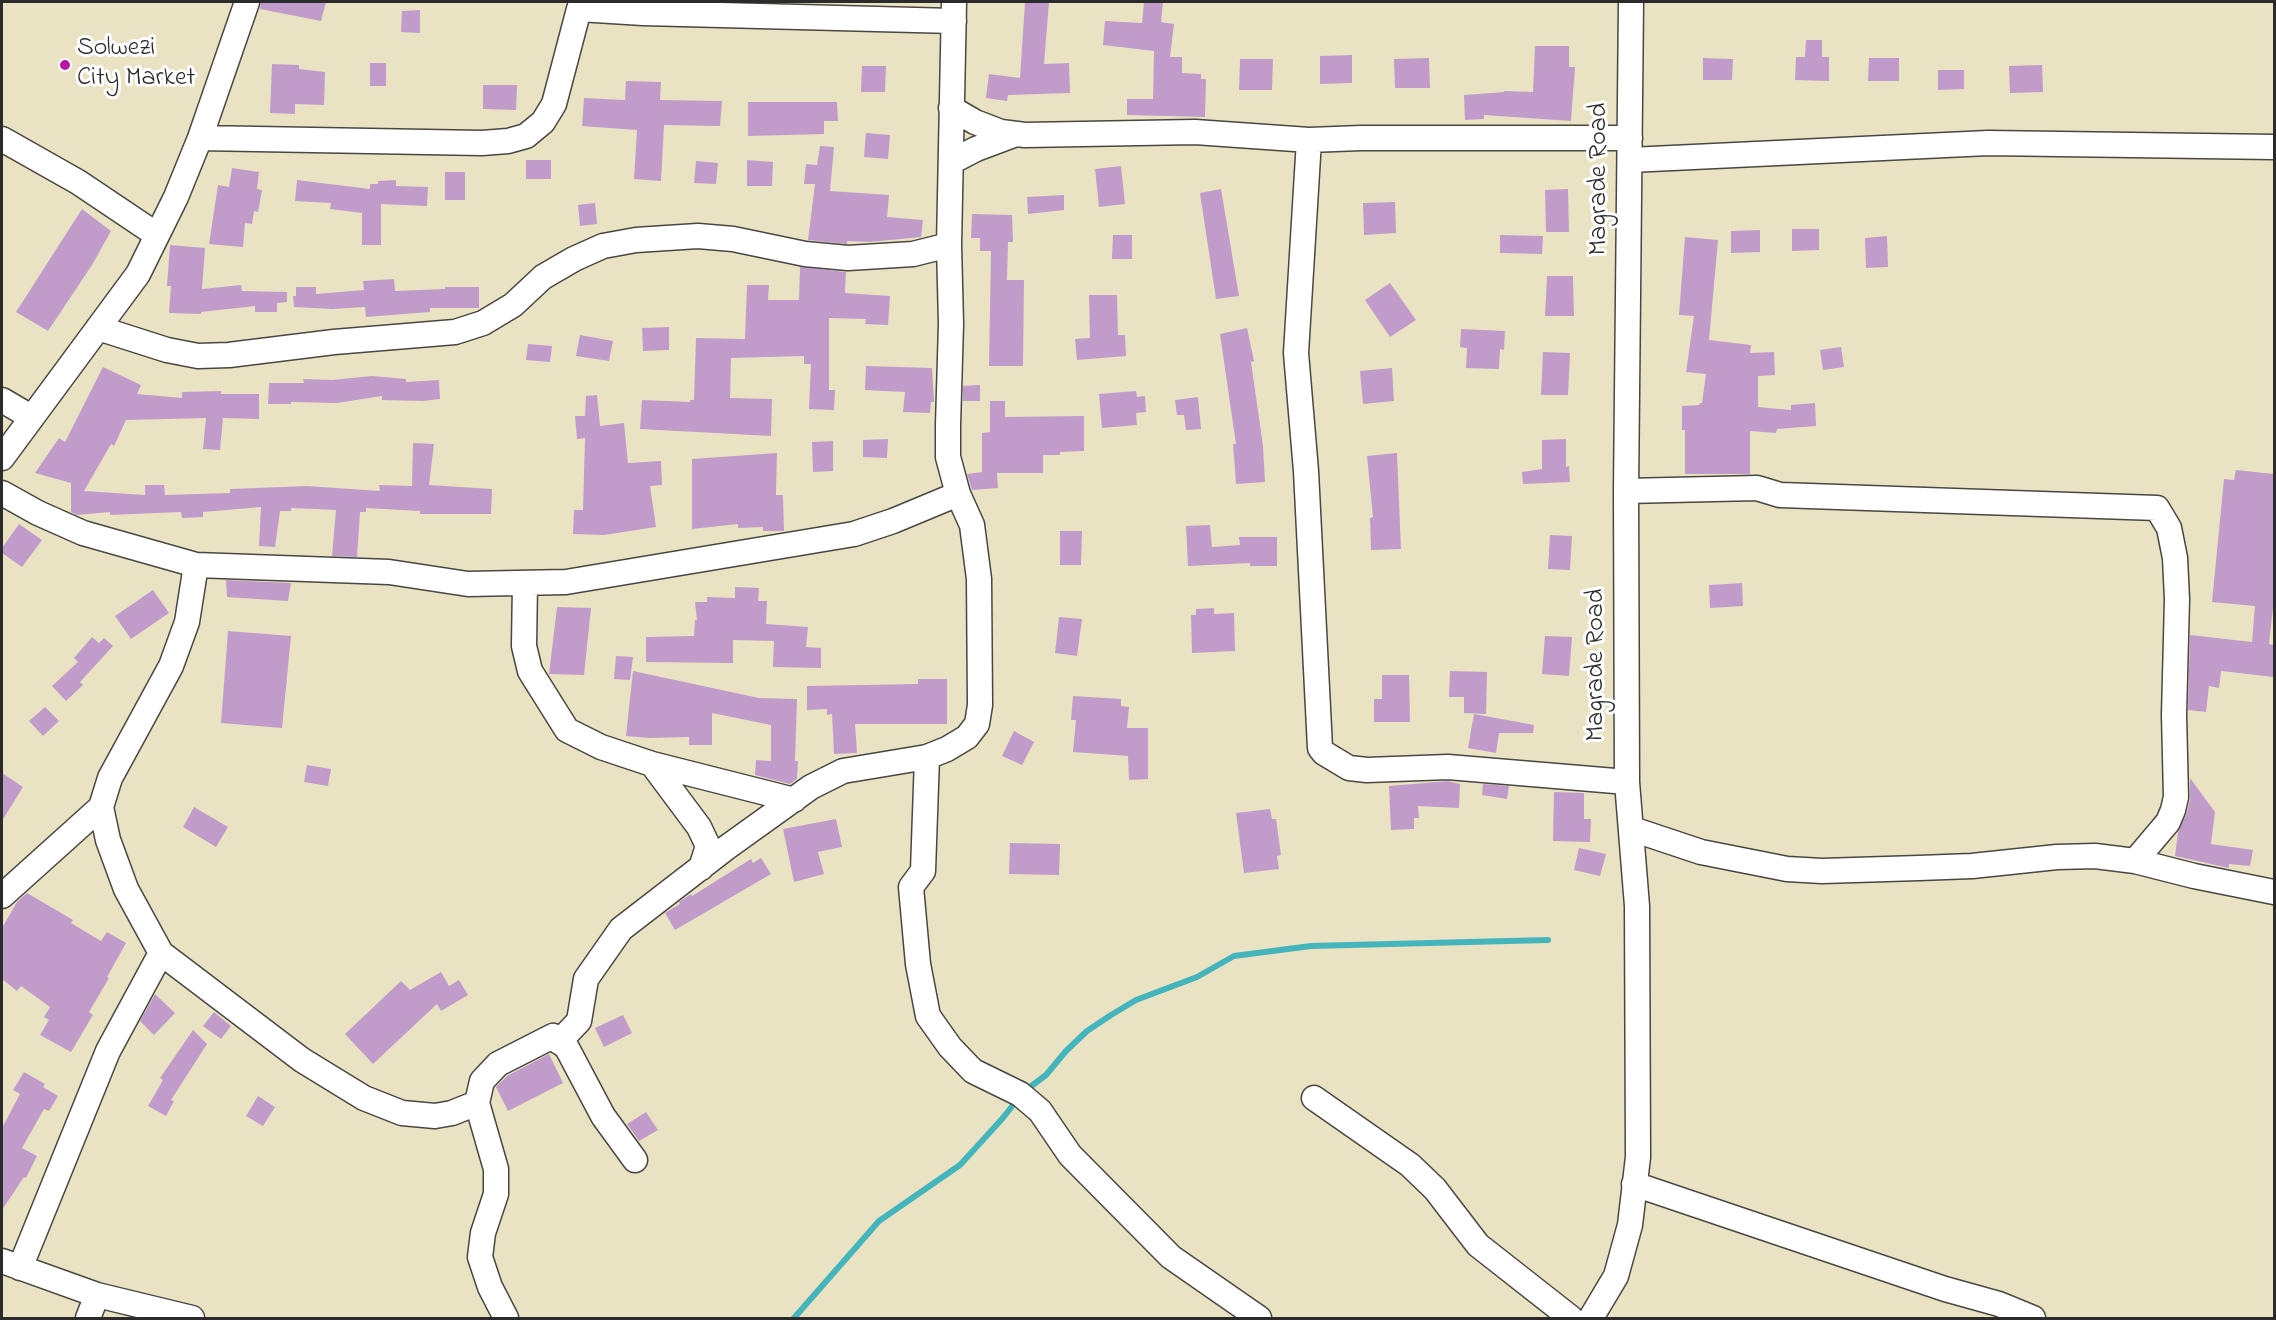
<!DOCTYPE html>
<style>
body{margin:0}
#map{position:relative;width:2276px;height:1320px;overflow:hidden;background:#eae3c3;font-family:"Indie Flower",sans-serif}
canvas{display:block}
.frame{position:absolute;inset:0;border:3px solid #2b2b2b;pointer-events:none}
</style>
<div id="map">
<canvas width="2276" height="1320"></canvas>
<div class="frame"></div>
</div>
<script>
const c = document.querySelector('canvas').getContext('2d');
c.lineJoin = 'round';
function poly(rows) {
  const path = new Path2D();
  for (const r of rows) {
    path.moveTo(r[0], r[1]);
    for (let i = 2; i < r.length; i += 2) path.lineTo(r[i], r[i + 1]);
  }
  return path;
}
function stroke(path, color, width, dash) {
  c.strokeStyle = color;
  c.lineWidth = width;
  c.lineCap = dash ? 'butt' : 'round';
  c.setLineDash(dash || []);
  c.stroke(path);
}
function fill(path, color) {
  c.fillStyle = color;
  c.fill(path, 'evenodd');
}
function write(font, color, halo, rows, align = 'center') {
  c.font = font + ' "Indie Flower",sans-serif';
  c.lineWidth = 6;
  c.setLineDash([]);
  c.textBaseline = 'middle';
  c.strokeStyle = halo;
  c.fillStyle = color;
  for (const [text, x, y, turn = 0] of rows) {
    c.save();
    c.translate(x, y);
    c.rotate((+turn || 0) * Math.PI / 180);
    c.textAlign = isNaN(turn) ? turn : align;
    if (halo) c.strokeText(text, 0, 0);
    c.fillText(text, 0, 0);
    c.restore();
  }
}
const stream = poly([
 [1026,1090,1046,1075,1066,1051,1087,1031,1111,1015,1136,1000,1197,977,1234,956,1311,946,1548,940],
 [794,1318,879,1221,960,1165,1002,1119,1017,1100]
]);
const building = poly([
 [261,2,326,2,321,21,260,9],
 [1025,2,1049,2,1044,64,1069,63,1070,93,1008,95,1007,101,986,98,989,74,1020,78],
 [1144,2,1163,2,1161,22,1174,24,1170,57,1182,57,1182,73,1201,74,1201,79,1206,79,1205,117,1127,115,1127,99,1153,99,1154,51,1103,45,1105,21,1142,23],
 [420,10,420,33,401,32,402,11],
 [1806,40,1822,40,1822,57,1829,57,1829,81,1795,80,1796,57,1805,57],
 [1535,46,1569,46,1569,67,1575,67,1571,121,1484,115,1484,119,1465,120,1464,95,1504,92,1504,91,1533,92],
 [1352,55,1352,83,1320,84,1320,56],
 [1429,58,1430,88,1395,88,1394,59],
 [1703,58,1733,59,1732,80,1703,80],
 [1869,58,1899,58,1899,81,1868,81],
 [1240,59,1273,59,1272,90,1239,90],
 [370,63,386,63,386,86,370,86],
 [272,64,299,65,299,69,325,72,324,105,295,104,295,114,270,113],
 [2042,65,2043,92,2010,93,2009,66],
 [862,66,886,66,885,92,861,92],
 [1938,70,1964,70,1964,89,1938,90],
 [626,81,661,82,660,100,722,101,720,126,664,125,661,181,634,179,637,130,582,126,584,98,625,100],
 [483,85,517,85,516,110,483,109],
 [748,102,837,102,838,121,824,121,824,134,748,136],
 [866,133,890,135,888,159,864,157],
 [820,146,834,147,830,191,889,195,887,217,923,220,921,237,870,242,847,241,847,244,808,240,815,184,804,184,806,164,817,165],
 [526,160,551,160,551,179,526,179],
 [747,160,773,162,772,186,747,186],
 [696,161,718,163,716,184,694,183],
 [1121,166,1125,204,1099,207,1095,169],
 [232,168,259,172,257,189,262,190,258,212,254,211,252,224,245,223,243,247,209,244,218,185,229,187],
 [445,172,465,172,465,200,445,200],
 [297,180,370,189,370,184,378,184,378,181,396,180,396,186,428,187,427,206,381,204,381,245,362,245,362,213,330,209,331,203,295,201],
 [1221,189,1239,296,1216,299,1200,193],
 [1568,189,1569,232,1546,232,1545,190],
 [1064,195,1064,210,1028,214,1027,197],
 [1395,202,1396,233,1364,235,1363,203],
 [595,203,597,224,580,226,578,205],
 [82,209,111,231,92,265,48,331,16,312],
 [972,214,1012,215,1013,242,1008,242,1007,280,1024,280,1023,366,989,366,991,251,980,251,980,238,971,238],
 [1792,229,1819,229,1819,250,1792,251],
 [1760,230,1760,252,1731,253,1731,231],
 [1113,235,1132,235,1132,259,1112,259],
 [1500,235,1543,236,1542,254,1500,253],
 [1887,236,1888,267,1866,268,1865,238],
 [1685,237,1718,240,1709,340,1751,345,1750,353,1774,352,1775,375,1758,376,1758,407,1791,410,1791,405,1815,403,1816,426,1777,429,1776,433,1750,431,1750,474,1685,474,1685,430,1682,430,1682,406,1699,405,1700,403,1702,403,1706,374,1686,372,1694,316,1679,315],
 [170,245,205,248,202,289,241,285,242,291,287,292,287,302,277,303,277,312,255,312,255,306,201,312,201,314,169,313,171,286,167,286],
 [800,267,846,272,845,293,890,296,888,325,865,324,866,319,829,318,829,390,835,390,834,410,809,409,811,364,804,364,804,356,731,358,730,398,772,399,771,436,640,429,642,400,690,402,690,400,694,400,696,338,745,339,747,285,769,285,768,300,799,300],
 [1547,276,1573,276,1574,316,1545,316],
 [394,279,395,291,445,289,445,287,479,287,479,308,430,308,430,312,366,317,365,307,332,309,294,307,293,296,296,296,296,287,316,287,316,294,364,290,363,281],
 [1390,283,1416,320,1390,337,1365,300],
 [1089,295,1117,295,1118,335,1125,335,1126,356,1077,360,1075,339,1090,338],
 [669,327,669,350,643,351,642,328],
 [1247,328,1254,361,1251,362,1263,446,1265,482,1236,484,1233,444,1236,444,1220,334],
 [1461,329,1505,331,1504,350,1500,349,1499,369,1466,368,1467,348,1460,347],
 [580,335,613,341,609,361,576,356],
 [528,344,552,346,550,362,526,360],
 [1841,347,1844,367,1823,370,1820,350],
 [1543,352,1570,353,1568,395,1541,395],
 [866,366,932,368,934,402,931,402,930,413,903,412,905,392,865,390],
 [103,367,141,385,137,394,182,398,182,392,221,391,221,394,259,394,259,419,223,418,220,450,203,449,206,418,126,420,114,446,111,444,84,491,145,495,145,485,164,485,165,495,230,493,230,489,307,486,380,491,379,485,412,486,413,443,434,444,429,485,492,489,491,514,420,514,420,511,366,508,366,512,360,512,357,557,332,556,336,510,291,508,291,511,280,511,275,547,259,546,261,507,203,512,203,517,182,518,181,512,110,515,110,512,77,515,71,512,71,483,35,473,59,438,65,442],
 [1392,368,1394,401,1363,404,1360,371],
 [372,376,406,379,406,382,439,380,440,399,423,401,382,400,382,396,337,403,291,402,291,404,268,404,269,383,304,383,303,379,332,380],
 [980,385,980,401,963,401,963,386],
 [1136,391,1137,397,1145,396,1146,412,1136,413,1137,425,1102,428,1099,394],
 [597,395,600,426,624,423,628,463,661,461,662,485,650,486,656,527,604,535,573,534,574,510,583,510,585,438,577,439,575,416,585,416,586,396],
 [1198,397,1201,429,1186,430,1184,415,1177,415,1175,400],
 [990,401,1005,401,1005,417,1084,416,1084,451,1060,452,1060,455,1043,455,1043,473,997,473,998,488,972,490,967,474,982,472,982,433,990,432],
 [888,439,887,458,863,457,863,440],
 [1566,439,1566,467,1569,466,1570,482,1523,484,1522,472,1542,469,1542,440],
 [833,441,833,471,813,472,812,442],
 [777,453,776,495,783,495,784,531,763,531,763,527,738,528,738,524,692,529,692,459],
 [1397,453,1401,549,1371,550,1370,518,1373,517,1367,456],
 [2236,470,2274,474,2274,608,2273,608,2269,644,2274,645,2274,677,2221,671,2219,688,2209,686,2206,712,2188,710,2190,635,2252,642,2255,606,2212,602,2224,479,2234,480],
 [19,524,42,540,22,567,2,553,2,548],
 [1210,525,1212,547,1240,545,1239,537,1277,537,1277,566,1250,566,1250,563,1188,566,1186,526],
 [1060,531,1082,531,1081,565,1060,565],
 [1550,535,1572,536,1570,570,1548,569],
 [226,580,291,583,288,601,227,597],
 [1742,583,1743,606,1710,608,1709,585],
 [735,587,759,588,758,601,767,601,766,624,808,627,806,647,821,648,821,668,773,667,774,641,733,640,733,663,646,662,646,637,694,636,695,620,697,620,695,602,707,602,707,597,735,598],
 [153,590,169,613,131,639,115,616],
 [557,607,591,608,584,675,549,674],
 [1214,608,1214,614,1234,613,1235,651,1192,653,1191,615,1196,615,1196,609],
 [1059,617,1082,619,1077,656,1055,653],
 [228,631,291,636,282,728,221,723],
 [1545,636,1572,637,1569,676,1542,674],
 [92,637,99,643,104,638,113,646,80,682,83,685,66,701,52,686,78,662,74,658],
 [616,656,633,657,630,680,614,679],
 [633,671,759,698,797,699,795,761,798,761,797,779,790,784,755,775,756,760,771,761,771,725,712,713,712,745,689,745,689,737,649,738,626,736],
 [1450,671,1487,672,1486,714,1464,713,1464,697,1449,697],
 [1382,675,1409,675,1410,722,1374,722,1374,699,1382,699],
 [918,679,947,679,947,724,855,724,857,753,834,754,832,714,827,715,827,709,807,710,807,686,918,684],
 [1073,696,1121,699,1121,706,1129,707,1127,728,1148,728,1148,779,1129,780,1128,756,1073,752,1076,720,1071,720],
 [45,707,59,721,43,736,29,721],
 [1474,714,1534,725,1533,733,1499,733,1496,753,1468,748],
 [1014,731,1034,742,1022,765,1002,756],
 [307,765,331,769,328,786,304,782],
 [2,773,23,787,2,821],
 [2190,778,2215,812,2211,844,2253,850,2250,866,2229,864,2229,868,2175,856,2178,832,2186,815,2190,800],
 [1448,781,1460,784,1459,808,1418,806,1419,818,1414,818,1414,829,1391,830,1389,786],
 [1483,784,1509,786,1507,799,1482,795],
 [1554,792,1584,793,1584,819,1591,819,1590,842,1553,841],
 [194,807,228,827,216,847,183,827],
 [1270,809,1272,819,1276,819,1281,855,1277,856,1279,869,1244,873,1236,813],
 [836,819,842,847,818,852,824,874,794,882,783,829],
 [1010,843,1060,844,1059,875,1009,874],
 [1579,848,1606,854,1600,876,1574,870],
 [761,858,771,874,675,930,665,913,680,904,679,902,691,894,692,896,751,859,753,863],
 [27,893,73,920,71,923,101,941,107,932,126,943,107,977,109,978,89,1012,93,1015,71,1052,40,1035,49,1020,44,1017,50,1007,21,986,17,991,2,979,2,928,17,902],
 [441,972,449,986,459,980,468,995,441,1011,437,1004,373,1064,345,1034,401,981,410,990],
 [155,994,175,1013,154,1035,140,1021],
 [214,1012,231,1026,221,1039,203,1026],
 [623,1015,632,1033,604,1047,595,1028],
 [193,1030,207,1044,171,1100,174,1101,166,1116,148,1106,163,1080,160,1078],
 [549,1054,563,1083,508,1111,496,1087,507,1076],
 [24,1072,45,1084,43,1087,58,1096,49,1111,44,1109,22,1148,37,1156,26,1178,24,1177,2,1210,2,1128,20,1094,13,1090],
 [258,1096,275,1107,263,1126,246,1116],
 [646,1112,658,1130,639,1141,627,1124]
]);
const street = poly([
 [951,108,975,122,1001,132,1025,135,1195,132,1309,140,1361,138,1630,138],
 [200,138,482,143,508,141,526,136,543,122,554,104,579,9,643,13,954,21],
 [2,139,78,182,157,235],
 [1309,140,1296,353,1306,471,1320,748,1324,753,1349,768,1367,770,1448,767,1627,782],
 [1630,160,1988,143,2274,147],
 [951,162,976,149,1016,134],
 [98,328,167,350,198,356,229,355,334,342,455,332,483,323,513,305,543,277,574,259,603,246,636,240,698,236,733,239,805,254,848,258,913,254,949,245],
 [2,400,31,417],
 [2,458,138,274,176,197,200,138,247,2],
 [1626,491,1757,488,1780,495,2157,508,2169,528,2175,558,2177,599,2174,715,2176,797,2173,810,2168,822,2135,861],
 [2,493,38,513,83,533,196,565,389,572,468,584,566,582,854,534,893,521,958,494,948,457,948,425,951,324,949,245,954,2],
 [196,565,187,622,171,666,110,778,101,807,108,840,126,889,161,953,302,1060,364,1098,402,1113,435,1116,452,1113,477,1103],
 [525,583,524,646,530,671,567,730,601,747,652,764,794,800],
 [927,757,923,871,911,887,918,964,928,1016,950,1047,973,1071,1020,1094,1040,1111,1070,1155,1171,1257,1259,1318],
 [652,764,699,827,708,846,701,868],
 [1632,829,1701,852,1787,869,1822,871,1919,868,1972,866,2057,857,2095,856,2135,861,2194,876,2274,892],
 [2,896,101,807],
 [559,1042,579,1021,586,979,621,929,726,848,811,787,843,771,927,757,947,749,967,737,977,724,980,705,979,579,972,525,958,494],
 [1314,1098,1410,1165,1435,1189,1478,1245,1571,1318],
 [1634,1184,1945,1289,1999,1304,2033,1318],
 [2,1261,97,1295,192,1318],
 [20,1268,108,1051,161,953],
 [88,1318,97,1295],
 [506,1318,490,1287,480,1257,483,1233,496,1194,496,1169,477,1103,482,1081,498,1064,553,1036,567,1048,603,1116,635,1160],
 [1591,1318,1616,1276,1630,1225,1638,1157,1637,906,1627,782,1626,491,1631,2]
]);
const markers = [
 [65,65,6,"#b5179e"]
];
const poiNames = [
 ["Solwezi",77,50],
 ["City Market",77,80]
];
const streetNames = [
 ["Magrade Road",1601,179,-90],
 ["Magrade Road",1598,665,-90]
];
stroke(stream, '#45b5bd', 6);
fill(building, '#c19ccb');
stroke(street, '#484742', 27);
stroke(street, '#fff', 24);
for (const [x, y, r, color] of markers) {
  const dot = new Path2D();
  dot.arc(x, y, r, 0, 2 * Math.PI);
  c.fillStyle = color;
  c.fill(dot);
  stroke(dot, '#fff', 2);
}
write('26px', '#2b2b2b', '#fff', poiNames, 'left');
write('26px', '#2b2b2b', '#fff', streetNames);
</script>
